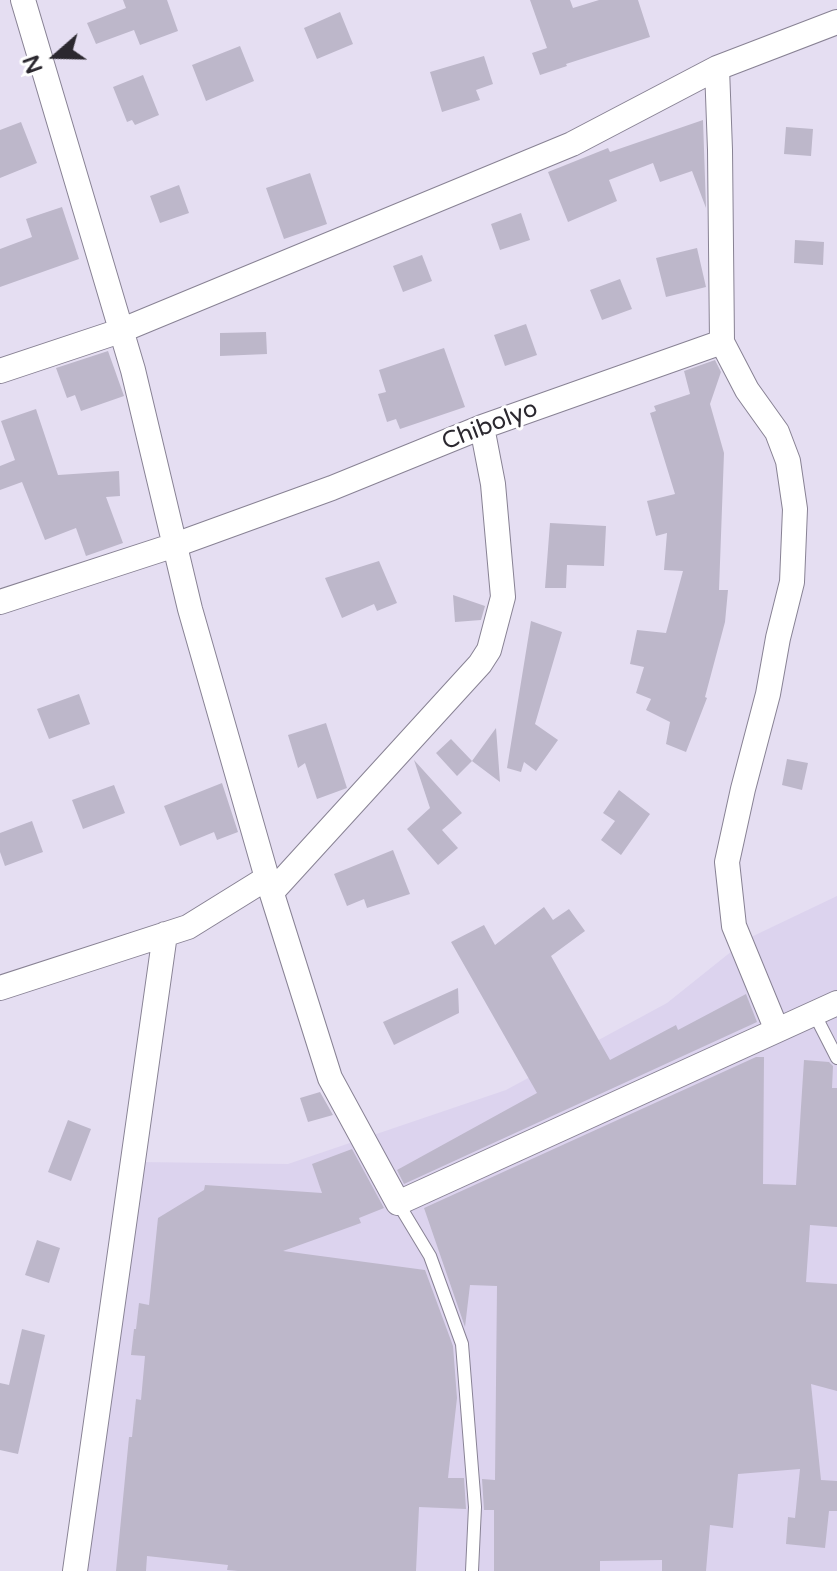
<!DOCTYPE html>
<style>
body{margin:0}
#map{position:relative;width:837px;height:1571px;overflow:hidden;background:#e5def2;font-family:"Varela Round",sans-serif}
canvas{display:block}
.north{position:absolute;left:16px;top:16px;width:80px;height:80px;-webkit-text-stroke:6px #fff;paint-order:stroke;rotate:250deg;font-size:22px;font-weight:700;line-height:32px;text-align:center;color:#2b282f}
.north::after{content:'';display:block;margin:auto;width:28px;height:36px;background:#2b282f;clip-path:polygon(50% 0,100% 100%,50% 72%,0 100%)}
</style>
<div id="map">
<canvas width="837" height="1571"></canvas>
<div class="north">N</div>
</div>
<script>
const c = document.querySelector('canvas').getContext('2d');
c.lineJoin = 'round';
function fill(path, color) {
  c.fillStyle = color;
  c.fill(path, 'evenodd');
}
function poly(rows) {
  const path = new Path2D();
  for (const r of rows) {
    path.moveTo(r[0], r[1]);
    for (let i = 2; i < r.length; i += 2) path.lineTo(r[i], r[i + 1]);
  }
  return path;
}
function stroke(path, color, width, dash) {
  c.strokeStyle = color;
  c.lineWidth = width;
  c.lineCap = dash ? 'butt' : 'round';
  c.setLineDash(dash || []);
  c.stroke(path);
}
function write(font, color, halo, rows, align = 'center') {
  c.font = font + ' "Varela Round",sans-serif';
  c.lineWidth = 6;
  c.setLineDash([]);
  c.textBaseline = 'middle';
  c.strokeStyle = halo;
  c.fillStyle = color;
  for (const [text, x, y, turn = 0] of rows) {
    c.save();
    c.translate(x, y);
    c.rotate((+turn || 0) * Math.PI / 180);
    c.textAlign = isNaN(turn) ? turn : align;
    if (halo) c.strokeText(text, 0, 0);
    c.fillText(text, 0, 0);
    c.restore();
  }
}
const built = poly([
 [837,896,837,1571,63,1571,140,1162,288,1164,506,1090,667,1003,747,939]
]);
const building = poly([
 [123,0,167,0,178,31,140,45,134,30,96,44,87,23,126,8],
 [530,0,570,0,573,8,599,0,638,0,650,37,566,64,567,66,540,75,532,53,547,48],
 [340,12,353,44,317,59,304,28],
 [240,46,254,81,206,101,192,65],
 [484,56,493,84,476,90,480,100,442,112,430,72],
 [143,75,159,115,135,125,132,120,127,122,113,87],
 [703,120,706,208,692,171,660,182,653,163,609,180,617,201,568,222,548,172,608,148,610,152],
 [21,122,37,163,0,178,0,130],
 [786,127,813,129,811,156,784,154],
 [310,173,327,224,284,239,266,188],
 [179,185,189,213,160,223,150,196],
 [62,207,79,259,0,287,0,249,32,237,26,219],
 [521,213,530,240,500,250,491,224],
 [795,240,824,242,823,265,794,263],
 [697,248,706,287,666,297,656,258],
 [422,255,432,281,403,292,393,266],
 [620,279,632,309,602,320,590,290],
 [526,324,537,355,505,366,494,335],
 [266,332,267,354,220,356,220,333],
 [444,348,465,407,400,429,396,419,387,422,378,394,386,392,379,370],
 [108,351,124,396,81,411,75,395,67,398,56,368],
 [715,360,721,372,710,404,724,453,719,590,728,590,725,622,705,697,707,698,686,752,666,744,670,722,646,710,651,699,636,693,644,667,630,664,637,630,666,633,683,571,664,570,667,533,656,536,647,501,675,494,650,413,656,411,654,406,690,394,684,371],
 [36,409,58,475,119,471,120,496,106,497,123,543,86,556,76,528,45,540,22,482,0,490,0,466,15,460,1,421],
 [550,523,606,526,604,566,567,565,566,588,545,588],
 [379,561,397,603,377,611,374,604,342,618,325,578],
 [453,595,485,606,481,620,455,622],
 [531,621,562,632,535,724,558,740,536,771,524,762,521,772,507,768],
 [79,694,90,724,49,739,37,709],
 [326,723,347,788,317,799,305,763,298,768,288,735],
 [496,728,500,782,472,761],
 [451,739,472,761,457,776,436,753],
 [787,759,808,763,802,790,782,785],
 [414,760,462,813,442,830,458,848,438,865,407,829,430,808],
 [222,783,238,832,217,840,214,832,180,846,164,806],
 [114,785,125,813,83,829,72,800],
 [619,790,650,814,621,855,601,840,615,821,603,813],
 [32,821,43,852,5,866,0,852,0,833],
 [393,850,410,894,367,908,364,899,347,906,334,874],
 [544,907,553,920,569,909,585,931,551,956,610,1060,676,1025,678,1030,746,994,757,1022,404,1184,397,1170,537,1093,451,942,484,925,495,945],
 [458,988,459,1013,394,1045,383,1022],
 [756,1057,764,1057,763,1184,796,1185,804,1060,829,1062,833,1066,832,1088,837,1088,837,1227,810,1225,806,1282,837,1284,837,1391,811,1384,821,1480,837,1481,837,1511,829,1511,825,1548,786,1544,788,1517,795,1518,800,1469,738,1474,733,1528,710,1525,706,1571,662,1571,662,1560,600,1561,600,1571,494,1571,494,1510,484,1510,482,1479,495,1480,497,1286,470,1285,465,1327,424,1208],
 [320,1092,333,1115,308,1122,300,1098],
 [68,1120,91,1129,71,1181,48,1172],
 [352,1149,384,1208,359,1218,361,1223,283,1251,425,1270,453,1346,457,1398,448,1478,464,1478,466,1509,419,1507,416,1571,238,1571,227,1570,228,1565,147,1556,146,1571,116,1571,129,1437,132,1437,136,1399,141,1400,145,1356,131,1355,134,1329,136,1329,139,1303,149,1305,158,1218,204,1190,205,1185,322,1193,312,1164],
 [37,1240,60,1248,49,1283,25,1275],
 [22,1329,45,1335,18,1454,0,1450,0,1383,9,1385]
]);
const service = poly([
 [815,1015,837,1058],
 [398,1203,430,1256,462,1344,475,1507,472,1571]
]);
const minor = poly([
 [23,0,133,370,190,609,267,878,330,1078,398,1203,837,1003],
 [722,342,747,390,777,432,788,461,795,509,792,582,778,638,768,694,743,789,727,862,734,926,776,1028],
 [0,371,120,331,572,144,717,68,837,22],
 [0,602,175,545,332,488,482,427,722,342,720,150,717,68],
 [272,892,480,664,489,650,503,597,493,484,482,427],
 [0,988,188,927,267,878],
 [75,1571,165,934]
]);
const streetNames = [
 ["Chibolyo",490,426,-21]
];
fill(built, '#dcd3ee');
fill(building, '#bdb7ca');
stroke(service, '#888294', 14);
stroke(minor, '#888294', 26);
stroke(service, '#fff', 12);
stroke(minor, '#fff', 24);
write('24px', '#2b282f', '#fff', streetNames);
</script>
